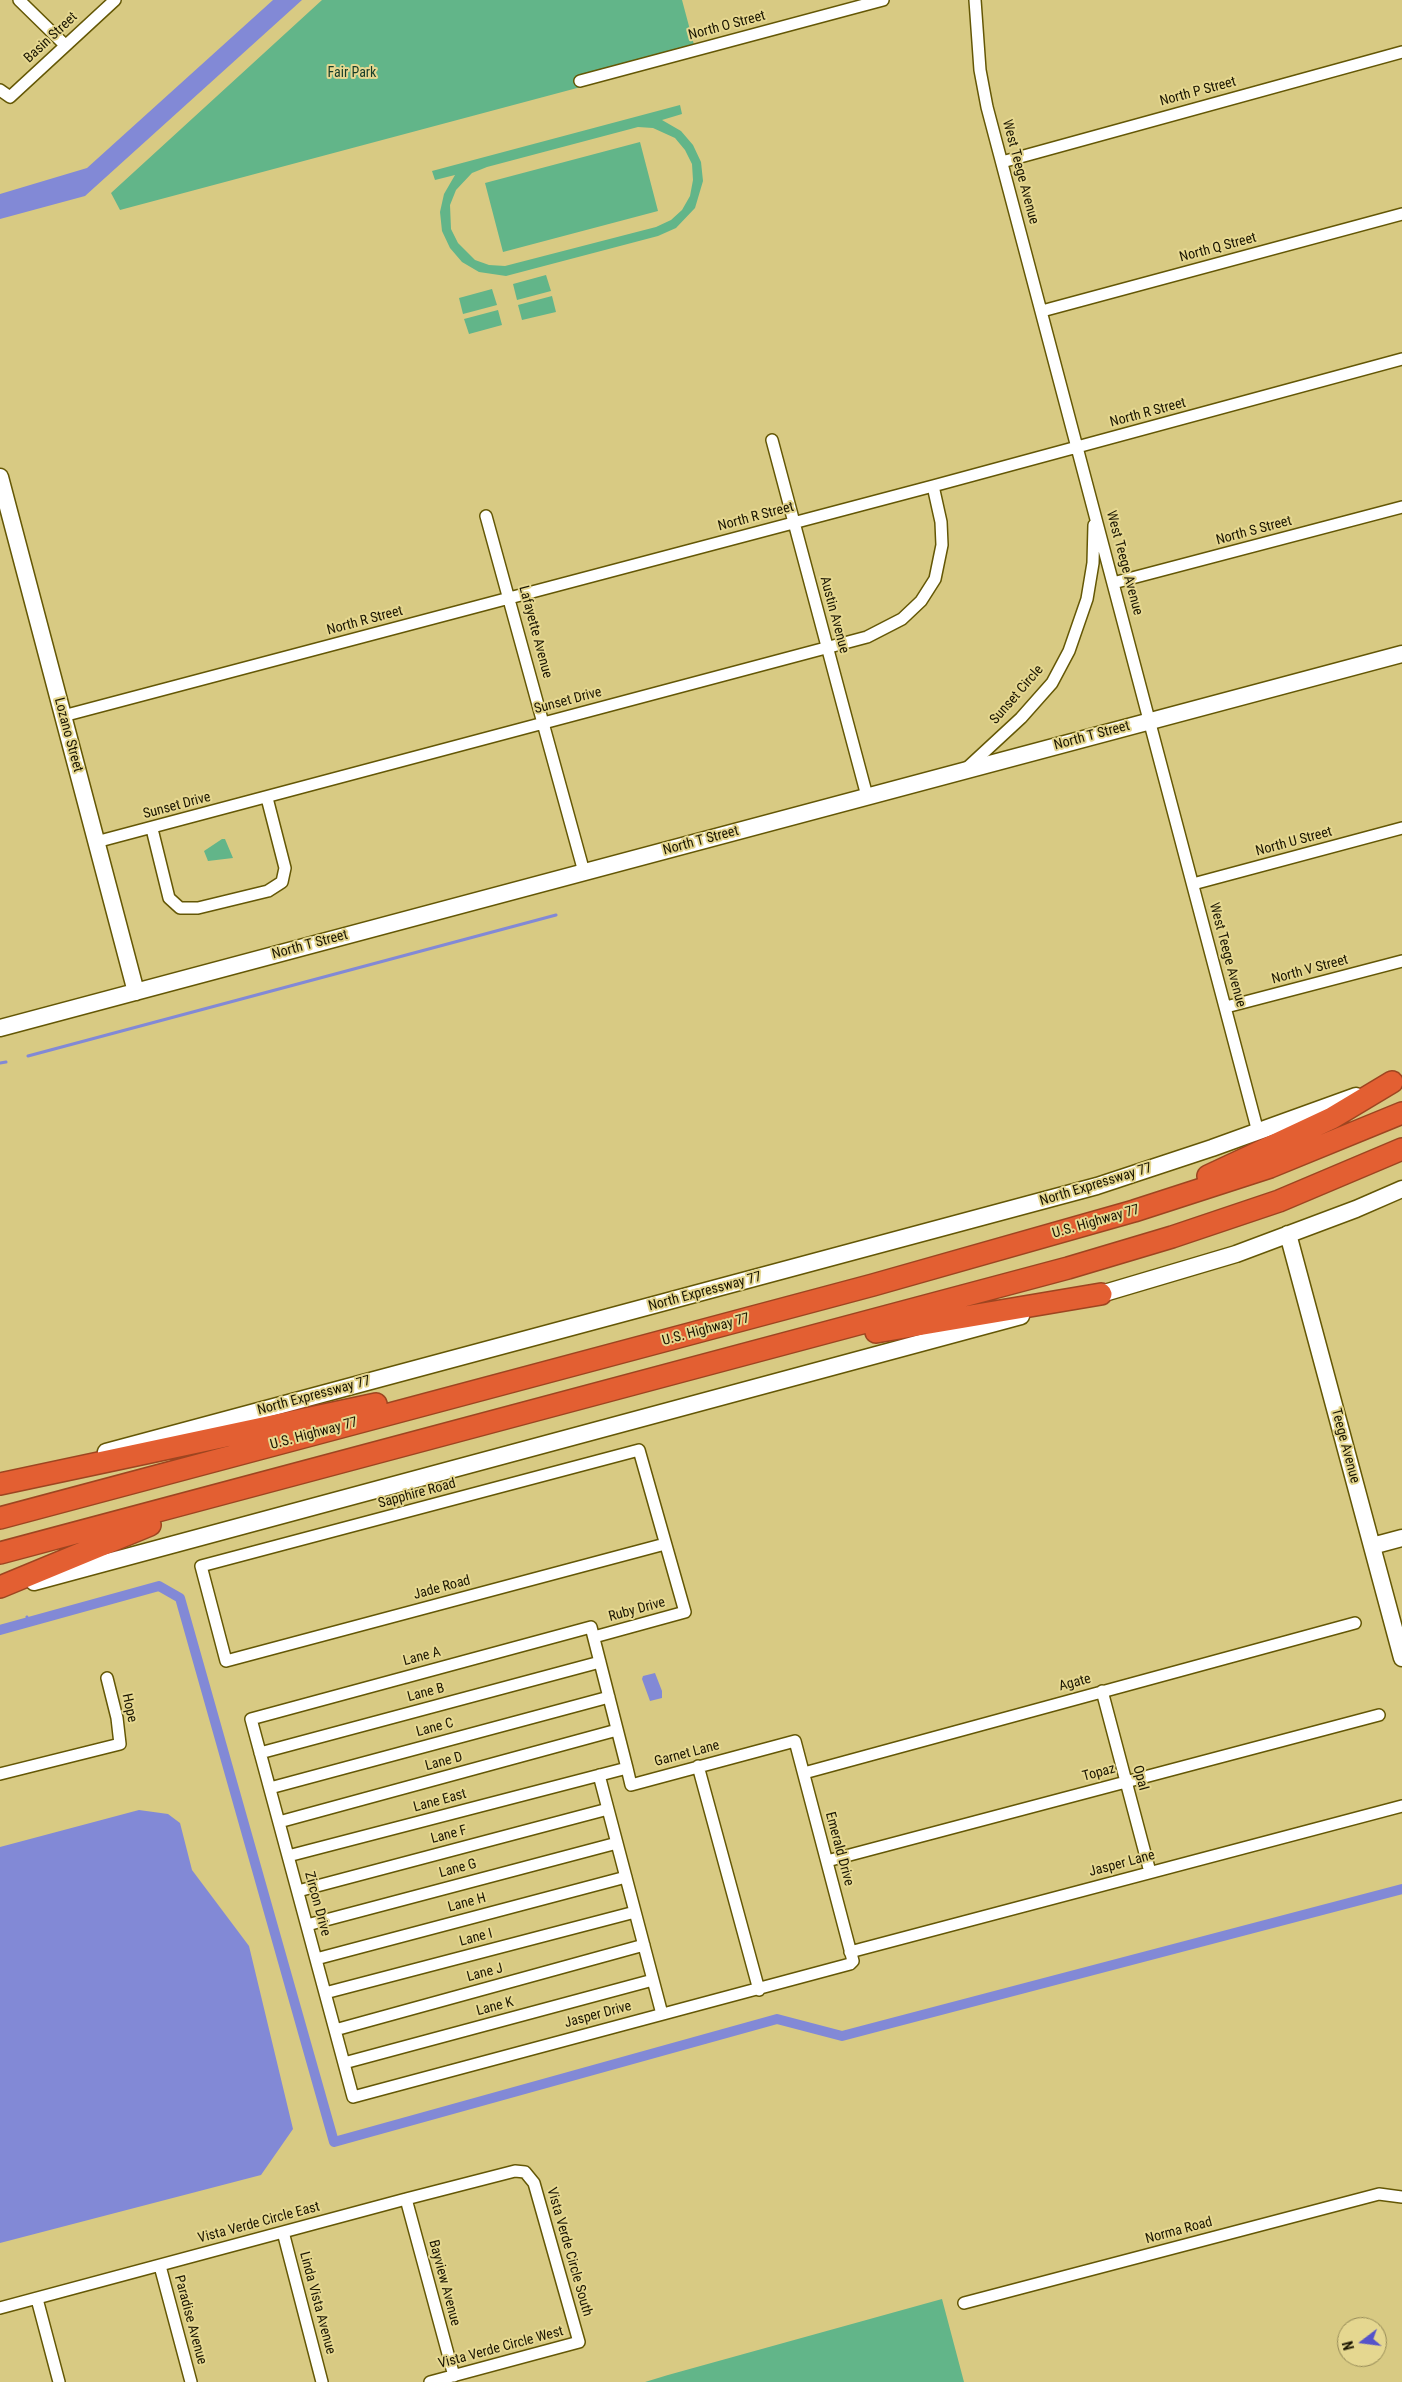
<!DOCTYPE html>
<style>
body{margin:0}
#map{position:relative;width:1402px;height:2382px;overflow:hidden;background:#d8ca83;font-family:"Roboto Condensed",sans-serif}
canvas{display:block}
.north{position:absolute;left:1337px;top:2317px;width:50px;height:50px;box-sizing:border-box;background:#e5d790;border:1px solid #948956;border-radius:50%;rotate:255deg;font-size:14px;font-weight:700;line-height:20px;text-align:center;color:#1a1500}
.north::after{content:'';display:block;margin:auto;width:18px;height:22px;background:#5553ca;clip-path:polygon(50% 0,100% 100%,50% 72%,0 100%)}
</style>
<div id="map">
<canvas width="1402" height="2382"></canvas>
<div class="north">N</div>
</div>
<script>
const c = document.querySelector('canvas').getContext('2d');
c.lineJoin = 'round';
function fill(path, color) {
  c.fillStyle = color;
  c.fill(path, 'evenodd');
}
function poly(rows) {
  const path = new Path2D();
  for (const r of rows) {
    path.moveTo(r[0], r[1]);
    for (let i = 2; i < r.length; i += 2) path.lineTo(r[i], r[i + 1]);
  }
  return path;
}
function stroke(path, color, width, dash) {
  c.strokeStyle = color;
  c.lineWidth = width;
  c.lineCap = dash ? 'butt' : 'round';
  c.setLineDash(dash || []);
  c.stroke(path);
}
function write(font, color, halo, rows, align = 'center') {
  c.font = font + ' "Roboto Condensed",sans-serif';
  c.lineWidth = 4;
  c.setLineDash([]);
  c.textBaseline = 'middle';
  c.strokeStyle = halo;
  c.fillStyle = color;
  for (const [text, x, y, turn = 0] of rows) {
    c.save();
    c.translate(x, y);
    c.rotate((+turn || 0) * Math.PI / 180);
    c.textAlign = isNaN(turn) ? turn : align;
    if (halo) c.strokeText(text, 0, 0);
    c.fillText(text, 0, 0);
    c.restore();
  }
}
const green = poly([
 [322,0,682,0,697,56,120,210,111,193],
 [680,105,682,114,662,120,681,131,693,145,701,162,703,181,695,208,676,228,658,236,506,276,479,272,462,262,450,248,442,231,440,212,444,194,455,175,435,180,432,171],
 [638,127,653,128,675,138,685,150,692,164,693,180,690,196,682,210,671,220,656,227,505,266,489,265,475,260,458,243,451,229,450,205,456,190,472,173,487,167],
 [640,142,658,211,503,252,485,183],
 [546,275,551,291,517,300,513,284],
 [492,289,497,305,463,314,459,298],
 [552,296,556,312,522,320,518,305],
 [498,310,502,325,469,334,464,319],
 [222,839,225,839,233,858,208,861,204,851],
 [942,2299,964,2382,645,2382,668,2375]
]);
const water = poly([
 [273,0,302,0,85,196,0,219,0,194,87,168],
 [655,1673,662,1691,662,1698,650,1701,642,1679,643,1676],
 [139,1810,168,1814,180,1823,192,1870,249,1946,293,2129,261,2175,0,2243,0,1847]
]);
const stream = poly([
 [28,1056,556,915],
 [0,1063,6,1062],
 [27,1617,29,1622]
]);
const canal = poly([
 [0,1630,159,1586,180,1598,334,2142,777,2019,842,2036,1402,1889]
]);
const street = poly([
 [19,0,65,45],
 [975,0,980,70,987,107,1258,1132],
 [580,81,883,0],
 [0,90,10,97,115,0],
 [1002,162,1402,52],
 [1042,311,1402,214],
 [772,440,867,796],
 [486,516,584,872],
 [1113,583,1402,507],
 [63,716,933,486,1402,359],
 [967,768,1021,718,1052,683,1069,651,1087,599,1093,563,1094,525],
 [152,829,169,898,180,908,198,908,268,891,282,882,285,868,267,798],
 [96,842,867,637,902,619,921,601,935,579,942,545,941,522,933,486],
 [1193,884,1402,828],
 [1226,1007,1402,961],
 [594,1637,685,1612,639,1450,201,1566,226,1661,665,1544],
 [1102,1691,1150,1872],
 [260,1753,600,1662],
 [698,1766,759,1990],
 [804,1773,1355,1623],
 [0,1774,120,1744,117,1718,107,1678],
 [599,1775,662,2014],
 [270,1788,609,1697],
 [279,1822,617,1730],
 [288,1856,627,1768,631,1785,795,1741,853,1961,850,1964,353,2097,335,2030,288,1856,251,1719,591,1627,627,1768],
 [827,1861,1379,1715],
 [298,1891,608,1809],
 [307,1925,617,1843],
 [850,1952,1402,1806],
 [316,1959,626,1877],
 [325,1993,635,1912],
 [335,2030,644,1945],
 [344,2063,653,1980],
 [406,2199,454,2376],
 [283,2232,322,2382],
 [160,2266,191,2382],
 [37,2299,59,2382],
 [964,2303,1379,2194,1402,2197],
 [0,2308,406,2199,515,2171,525,2172,534,2183,579,2342,430,2382]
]);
const secondary = poly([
 [0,477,136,992],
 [0,1028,1402,654],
 [1288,1234,1402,1658],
 [1091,1297,1236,1254,1356,1209,1402,1189],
 [106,1452,1097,1186,1212,1148,1356,1096],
 [1372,1546,1402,1538],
 [34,1582,1021,1316]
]);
const highway = poly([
 [1208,1176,1332,1118,1392,1082],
 [876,1332,1101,1294],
 [0,1484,376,1404],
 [0,1518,873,1285,1134,1211,1270,1167,1402,1113],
 [0,1553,1068,1268,1172,1237,1279,1201,1402,1149],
 [0,1587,150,1525]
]);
const streetNames = [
 ["North O Street",727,26,-15],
 ["Basin Street",51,38,-43],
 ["North P Street",1198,92,-15],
 ["West Teege Avenue",1020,172,75],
 ["North Q Street",1218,248,-15],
 ["North R Street",1148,413,-15],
 ["North R Street",756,517,-15],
 ["North S Street",1254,531,-15],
 ["West Teege Avenue",1124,563,75],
 ["Austin Avenue",834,615,75],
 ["North R Street",365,621,-15],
 ["Lafayette Avenue",535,632,75],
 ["Sunset Circle",1017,695,-49],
 ["Sunset Drive",568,701,-15],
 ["Lozano Street",68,735,75],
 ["North T Street",1092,736,-15],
 ["Sunset Drive",177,806,-15],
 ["North T Street",701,841,-15],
 ["North U Street",1294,842,-15],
 ["North T Street",310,945,-15],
 ["West Teege Avenue",1227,955,75],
 ["North V Street",1310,970,-15],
 ["North Expressway 77",1096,1185,-17],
 ["U.S. Highway 77",1096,1222,-16],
 ["North Expressway 77",705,1292,-15],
 ["U.S. Highway 77",706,1330,-15],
 ["North Expressway 77",314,1396,-15],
 ["U.S. Highway 77",314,1434,-15],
 ["Teege Avenue",1345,1446,75],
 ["Sapphire Road",417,1494,-15],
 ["Jade Road",442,1588,-15],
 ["Ruby Drive",637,1610,-15],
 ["Lane A",422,1657,-15],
 ["Agate",1075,1683,-15],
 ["Lane B",426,1693,-15],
 ["Hope",129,1708,78],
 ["Lane C",435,1728,-15],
 ["Garnet Lane",687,1754,-15],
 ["Lane D",444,1762,-15],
 ["Topaz",1099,1773,-15],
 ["Opal",1140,1778,75],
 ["Lane East",440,1801,-15],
 ["Lane F",449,1835,-15],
 ["Emerald Drive",839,1849,75],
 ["Jasper Lane",1122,1864,-15],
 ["Lane G",458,1869,-15],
 ["Lane H",467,1903,-15],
 ["Zircon Drive",317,1904,75],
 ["Lane I",476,1938,-15],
 ["Lane J",485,1973,-15],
 ["Lane K",495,2007,-15],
 ["Jasper Drive",598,2015,-15],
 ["Vista Verde Circle East",259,2223,-15],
 ["Norma Road",1179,2231,-15],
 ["Vista Verde Circle South",569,2252,74],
 ["Bayview Avenue",444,2283,75],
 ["Linda Vista Avenue",317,2303,75],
 ["Paradise Avenue",190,2320,75],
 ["Vista Verde Circle West",501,2348,-15]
];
const parkNames = [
 ["Fair Park",352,73]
];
fill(green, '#62b589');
fill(water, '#8289d6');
stroke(stream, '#8289d6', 3);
stroke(canal, '#8289d6', 10);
stroke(street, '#645705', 14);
stroke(secondary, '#645705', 19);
stroke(highway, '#9d4520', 24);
stroke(street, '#fff', 11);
stroke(secondary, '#fff', 16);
stroke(highway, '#e35f32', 21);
write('14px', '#1a1500', '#e5d790', streetNames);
write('14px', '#163d29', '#e5d790', parkNames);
</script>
